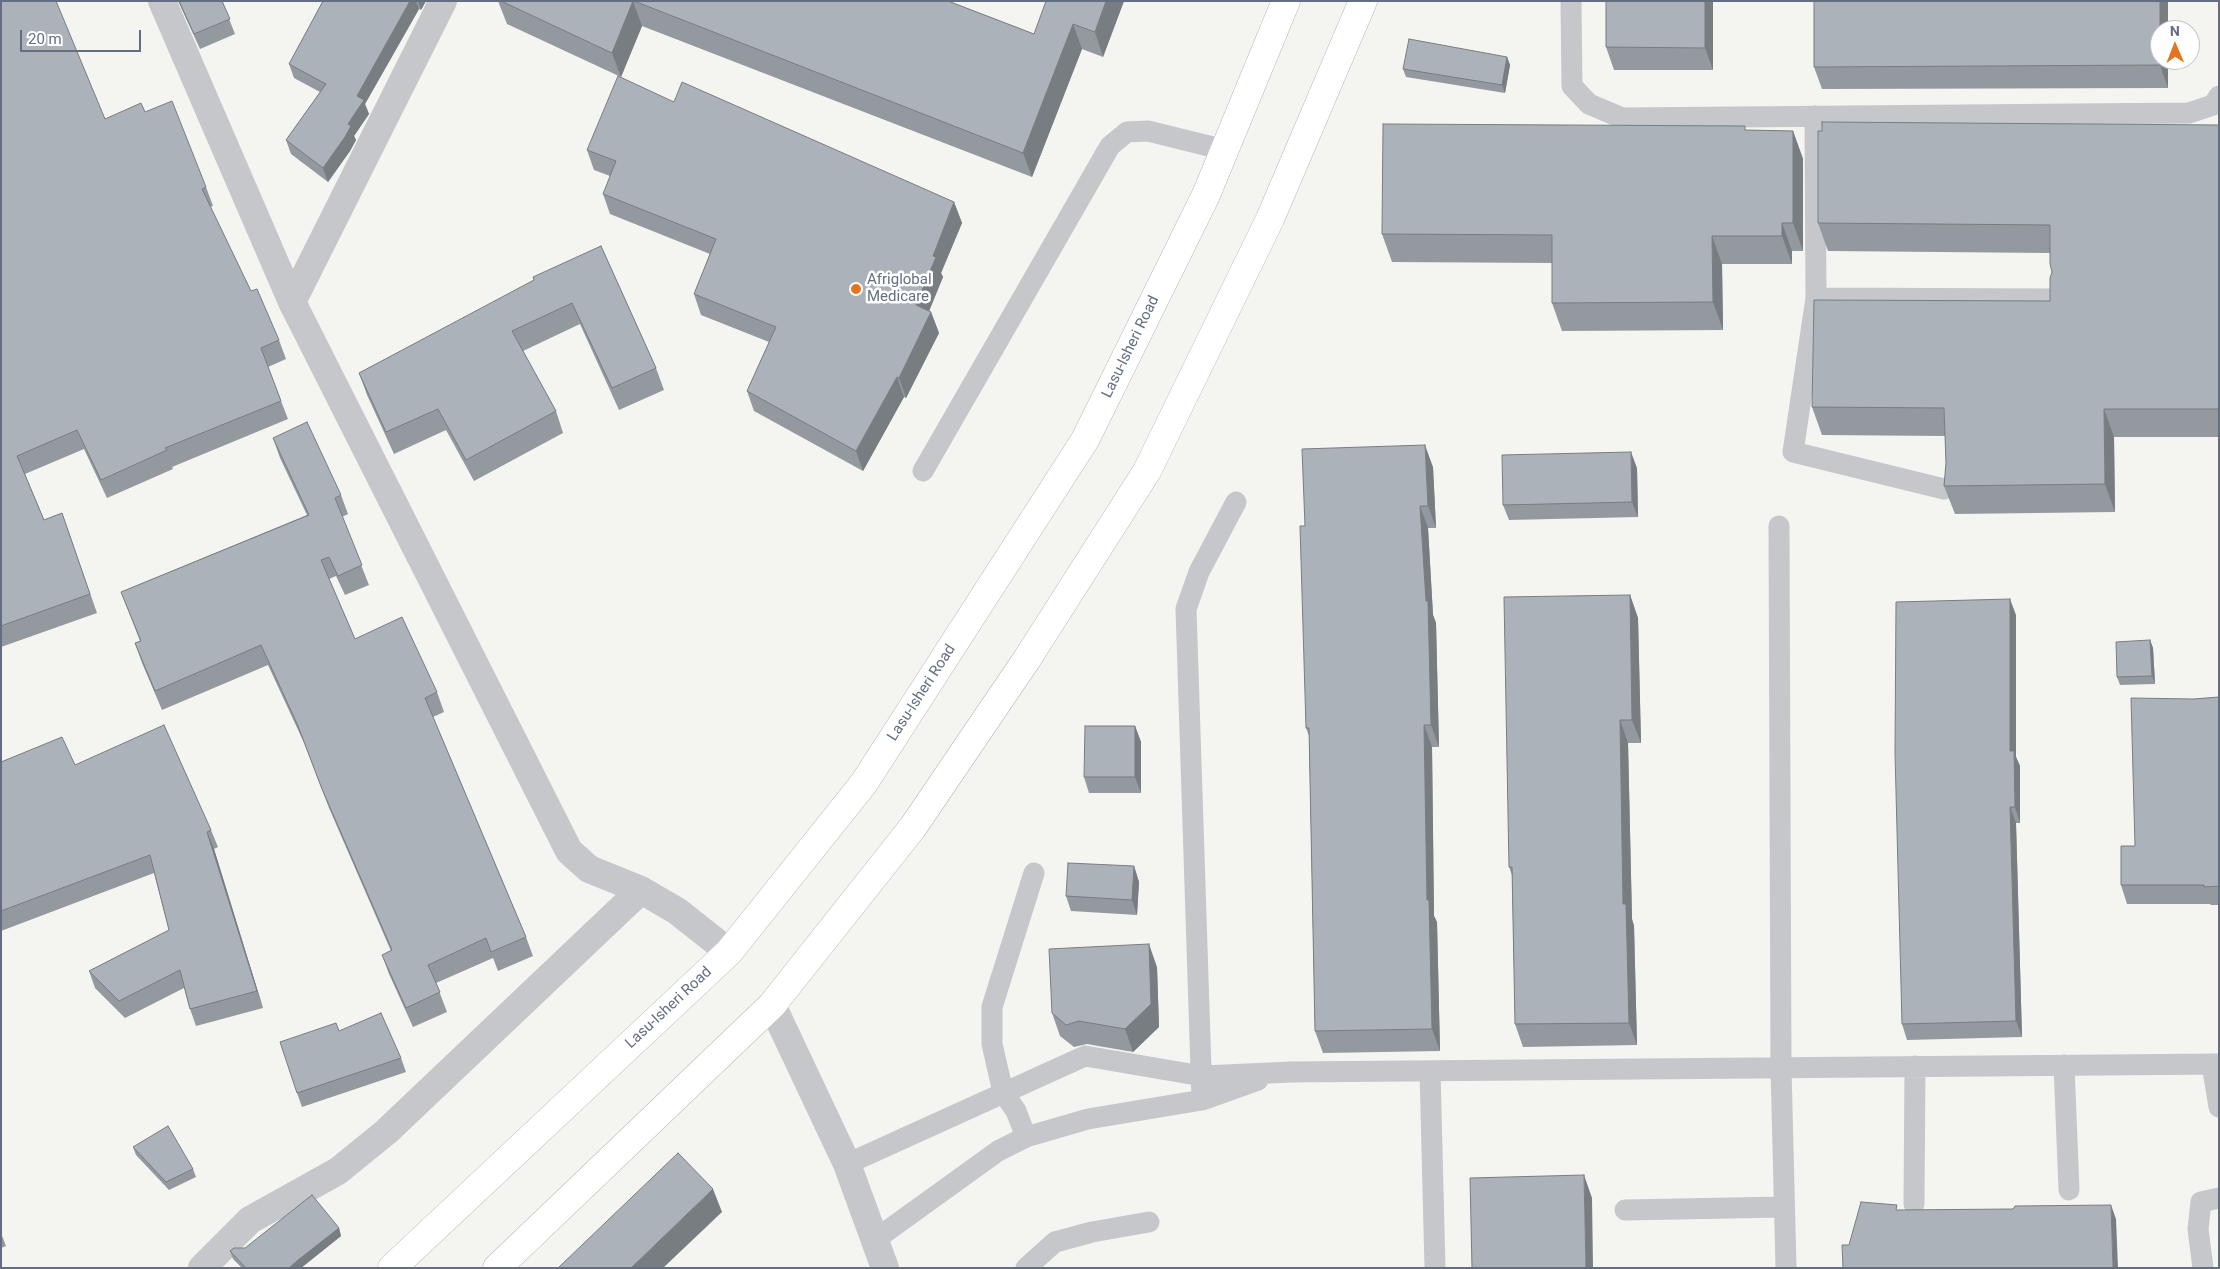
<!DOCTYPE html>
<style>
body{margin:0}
#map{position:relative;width:2220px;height:1269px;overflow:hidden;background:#f4f5f0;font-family:Roboto,sans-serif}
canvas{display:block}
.frame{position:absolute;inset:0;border:2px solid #636e82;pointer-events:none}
.north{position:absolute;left:2150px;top:20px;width:50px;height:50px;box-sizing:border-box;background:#fff;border:1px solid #c1c5cd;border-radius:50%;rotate:359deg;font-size:14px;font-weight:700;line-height:20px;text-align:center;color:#636e82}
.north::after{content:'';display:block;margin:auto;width:18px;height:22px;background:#e57420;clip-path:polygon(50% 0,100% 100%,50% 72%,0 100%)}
.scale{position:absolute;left:20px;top:30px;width:121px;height:22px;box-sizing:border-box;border:2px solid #636e82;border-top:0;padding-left:6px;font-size:15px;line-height:18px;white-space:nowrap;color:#636e82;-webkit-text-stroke:4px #fff;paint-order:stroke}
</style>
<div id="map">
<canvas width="2220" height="1269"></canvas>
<div class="frame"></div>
<div class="north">N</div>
<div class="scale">20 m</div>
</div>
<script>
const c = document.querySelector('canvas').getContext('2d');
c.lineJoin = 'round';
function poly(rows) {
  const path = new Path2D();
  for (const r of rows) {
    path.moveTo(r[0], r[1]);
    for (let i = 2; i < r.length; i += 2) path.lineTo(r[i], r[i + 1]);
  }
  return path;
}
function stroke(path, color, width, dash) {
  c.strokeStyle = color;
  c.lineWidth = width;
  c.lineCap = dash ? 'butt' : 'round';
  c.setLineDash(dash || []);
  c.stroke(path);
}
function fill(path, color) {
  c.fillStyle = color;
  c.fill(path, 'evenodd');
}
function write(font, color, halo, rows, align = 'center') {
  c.font = font + ' Roboto,sans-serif';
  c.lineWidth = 5;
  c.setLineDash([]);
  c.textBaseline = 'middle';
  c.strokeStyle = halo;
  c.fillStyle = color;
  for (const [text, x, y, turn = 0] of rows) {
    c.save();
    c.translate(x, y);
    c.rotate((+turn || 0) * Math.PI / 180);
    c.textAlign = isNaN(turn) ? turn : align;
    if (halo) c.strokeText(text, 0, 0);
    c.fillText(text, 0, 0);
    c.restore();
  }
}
const lane = poly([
 [1571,1,1572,86,1589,104,1622,118,2189,113,2213,105,2219,96],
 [1815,116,1816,298,1793,452,1944,489],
 [1816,298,2050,299],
 [923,471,1110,146,1127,132,1148,131,1225,150],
 [1779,526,1781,1068,1786,1268],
 [2212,1064,2219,1107],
 [2064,1065,2069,1190],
 [1430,1071,1435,1268],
 [1202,1100,1186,609,1199,572,1236,502],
 [1026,1137,1088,1119,1202,1100,1258,1080],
 [847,1164,1085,1056,1202,1076,1291,1072,2219,1064],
 [1914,1204,1915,1066],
 [1625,1210,1784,1207],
 [876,1239,998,1151,1026,1137,1016,1111,1003,1092,992,1044,992,1007,1034,873],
 [1026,1268,1055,1242,1092,1232,1149,1222],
 [2203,1268,2198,1229,2201,1202,2219,1198]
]);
const street = poly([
 [162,1,292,302,569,851,589,869,641,890,677,911,729,952],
 [292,302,443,1],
 [772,1005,847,1164,885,1268],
 [202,1268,250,1220,338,1171,386,1132,641,890]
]);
const primary = poly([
 [392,1268,729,952,864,783,1085,440,1206,195,1286,1],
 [497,1268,772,1005,913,827,1027,659,1147,471,1270,219,1363,1]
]);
const wall = poly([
 [1,1,105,119,145,112,206,187,213,206,210,207,251,291,279,340,286,359,268,367,288,419,172,467,173,469,107,498,84,449,25,474,44,520,62,513,97,613,1,647],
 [178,1,222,1,235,34,200,49],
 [323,1,426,1,421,10,419,9,365,104,369,114,354,136,356,140,350,151,328,182,291,154,286,140,320,92,294,78,289,64],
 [498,1,948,1,1034,34,1124,1,1103,57,1082,49,1032,177,642,26,621,77,507,24],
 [1606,1,1713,1,1713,70,1614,70,1606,47],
 [1814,1,2168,1,2168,88,1822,89,1814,67],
 [1507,57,1510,65,1505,93,1406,77,1403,69],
 [674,102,954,202,962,223,941,273,943,277,929,311,931,312,939,333,906,398,904,397,863,471,754,411,747,391,769,342,701,315,694,294,710,254,610,214,603,194,610,176,594,170,587,150],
 [2219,125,2219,437,2114,437,2115,512,1955,514,1944,486,1946,463,1945,436,1822,435,1812,407,2050,301,2052,272,2050,253,1828,251,1818,223],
 [1746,130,1793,131,1803,159,1803,251,1792,251,1792,264,1722,264,1723,330,1562,331,1552,303,1552,263,1392,262,1382,234],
 [601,246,656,368,664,390,619,410,580,324,523,351,556,411,563,433,474,481,446,430,394,454,367,395,359,373],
 [273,438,341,495,348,514,342,517,369,585,345,595,336,576,329,579,355,639,437,692,444,712,433,717,526,937,533,956,498,971,493,958,436,983,447,1012,413,1027,389,974,382,955,391,951,329,808,305,745,268,665,162,710,142,663,135,643,140,641,121,592,307,515,280,458],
 [1433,467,1436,528,1428,528,1433,615,1436,623,1439,747,1432,747,1434,916,1437,922,1440,1051,1323,1053,1315,1031,1309,736,1306,728,1305,526],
 [1637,468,1638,517,1509,520,1503,505],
 [1630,595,1638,618,1641,743,1628,743,1632,919,1634,926,1637,1045,1523,1047,1515,1024,1512,875,1509,867],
 [2016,615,2016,757,2020,766,2020,823,2016,823,2022,1037,1907,1040,1902,1024],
 [2150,640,2153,648,2155,684,2120,685,2117,677],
 [2219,697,2219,905,2211,905,2210,904,2127,904,2121,885,2135,846,2194,699],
 [1135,726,1141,742,1141,793,1089,793,1084,777],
 [1,762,75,765,211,830,218,847,214,849,263,1008,196,1026,190,1009,184,988,125,1018,95,988,89,971,169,930,154,873,1,931],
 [1134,866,1139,882,1137,915,1071,911,1066,896],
 [1157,967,1159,1027,1133,1052,1087,1044,1074,1047,1060,1036,1052,1013],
 [339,1031,401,1058,406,1072,302,1107,297,1093],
 [133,1147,193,1169,196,1177,169,1190,136,1155],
 [339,1228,341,1236,301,1268,242,1268,233,1259,230,1251],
 [1,1233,6,1246,1,1248]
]);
const shadedWall = poly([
 [410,1,416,1,419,9,365,104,369,114,354,136,356,140,350,151,328,182,323,168,348,124,357,96],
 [418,1,426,1,421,10],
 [633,1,642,26,621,77,612,53],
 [1106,1,1124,1,1103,57,1095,32],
 [1705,1,1713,1,1713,70,1705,48],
 [2160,1,2168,1,2168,30,2160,30],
 [1073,24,1082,49,1032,177,1023,153],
 [1507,57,1510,65,1505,93,1502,85],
 [2160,60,2168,60,2168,88,2160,65],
 [1793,131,1803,159,1803,251,1793,223],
 [954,202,962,223,941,273,943,277,923,326,916,305,933,256],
 [1782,223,1792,251,1792,264,1782,236],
 [1712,236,1722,264,1723,330,1713,302],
 [931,312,939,333,906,398,899,378],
 [897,377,904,397,863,471,856,451],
 [2104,409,2114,437,2115,512,2105,484],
 [1425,445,1433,467,1436,528,1428,506],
 [1631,452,1637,468,1638,517,1632,502],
 [1420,506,1428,528,1433,615,1436,623,1439,747,1431,725,1426,601],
 [1630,595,1638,618,1641,743,1632,720],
 [2010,599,2016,615,2016,757,2020,766,2020,823,2015,807,2010,751],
 [2150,640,2153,648,2155,684,2152,676],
 [1620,720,1628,743,1632,919,1634,926,1637,1045,1629,1023,1623,904],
 [1424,725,1432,747,1434,916,1437,922,1440,1051,1432,1029,1427,900],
 [1135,726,1141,742,1141,793,1135,777],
 [2010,807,2016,823,2022,1037,2016,1021],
 [207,832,214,849,263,1008,257,991],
 [1134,866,1139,882,1137,915,1132,900],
 [1149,944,1157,967,1159,1027,1133,1052,1125,1029],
 [1584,1175,1592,1198,1593,1268,1586,1268],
 [713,1189,722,1212,663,1268,631,1268],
 [2111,1205,2116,1219,2118,1268,2113,1268],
 [339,1228,341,1236,301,1268,289,1268,298,1260]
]);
const building = poly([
 [1,1,56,1,105,119,141,103,145,112,172,101,206,187,202,189,251,291,257,289,279,340,261,348,281,401,165,448,167,450,101,480,77,430,17,456,44,520,62,513,90,594,1,626,1,1],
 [179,1,222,1,230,19,194,34,179,1],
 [323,1,410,1,357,96,364,100,348,124,351,126,345,137,323,168,286,140,326,84,289,64,323,1],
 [501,1,633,1,612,53,501,1],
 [634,1,948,1,1034,34,1046,1,1106,1,1095,32,1073,24,1023,153,634,1],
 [1606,1,1705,1,1705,48,1606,47,1606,1],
 [1814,1,2160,1,2160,65,1814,67,1814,1],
 [1409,39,1507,57,1502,85,1403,69,1409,39],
 [618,76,674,102,682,82,954,202,933,256,936,257,916,305,931,312,899,378,897,377,856,451,747,391,776,327,694,294,716,239,603,194,616,161,587,150,618,76],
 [1822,122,2219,125,2219,409,2104,409,2105,484,1944,486,1946,463,1944,408,1812,407,1814,300,2050,301,2050,278,2052,272,2050,264,2050,225,1818,223,1818,131,1822,131,1822,122],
 [1383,124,1745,126,1745,130,1793,131,1793,223,1782,223,1782,236,1712,236,1713,302,1552,303,1552,235,1382,234,1383,124],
 [601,246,656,368,612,388,572,303,512,331,556,411,466,460,438,409,386,432,359,373,534,280,533,277,601,246],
 [307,422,341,495,335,498,362,565,338,576,329,557,321,560,355,639,402,617,437,692,425,698,526,937,491,952,486,938,428,965,440,992,406,1008,382,955,392,950,322,789,298,726,261,645,155,691,135,643,141,641,121,592,309,515,273,438,307,422],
 [1425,445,1428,506,1420,506,1426,601,1428,601,1431,725,1424,725,1427,900,1429,900,1432,1029,1315,1031,1309,728,1306,728,1300,526,1305,526,1302,449,1425,445],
 [1631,452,1632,502,1503,505,1502,455,1631,452],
 [1630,595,1632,720,1620,720,1623,904,1626,904,1629,1023,1515,1024,1512,867,1509,867,1508,814,1504,597,1630,595],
 [2010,599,2010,751,2014,751,2015,807,2010,807,2016,1021,1902,1024,1895,753,1896,602,2010,599],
 [2150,640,2152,676,2117,677,2116,642,2150,640],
 [2219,697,2219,886,2204,887,2204,885,2121,885,2121,846,2135,846,2131,698,2194,699,2219,697],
 [164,725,211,830,207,832,257,991,190,1009,180,970,119,1001,89,971,169,930,150,855,1,911,1,762,62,737,75,765,164,725],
 [1085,726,1135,726,1135,777,1084,777,1085,726],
 [1068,863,1134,866,1132,900,1066,896,1068,863],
 [1149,944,1151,1004,1125,1029,1079,1021,1066,1025,1052,1013,1049,949,1149,944],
 [381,1013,401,1058,297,1093,280,1042,336,1023,339,1031,381,1013],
 [168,1126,193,1169,166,1182,133,1147,168,1126],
 [678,1153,713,1189,631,1268,558,1268,678,1153],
 [1584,1175,1586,1268,1472,1268,1470,1178,1584,1175],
 [312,1195,339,1228,298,1260,289,1268,246,1268,230,1251,234,1248,245,1248,312,1195],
 [1861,1202,1897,1205,1896,1210,2013,1209,2015,1206,2111,1205,2113,1268,1843,1268,1842,1245,1849,1245,1861,1202]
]);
const markers = [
 [856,289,6,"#e57420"]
];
const poiNames = [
 ["Afriglobal",867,280],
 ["Medicare",867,297]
];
const streetNames = [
 ["Lasu-Isheri Road",1131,347,-64],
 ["Lasu-Isheri Road",922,693,-57],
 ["Lasu-Isheri Road",669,1008,-43]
];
stroke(primary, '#b5b8bd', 29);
stroke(lane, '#c5c7cb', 21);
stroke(street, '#c5c7cb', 28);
stroke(primary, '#fff', 28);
fill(wall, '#94999f');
fill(shadedWall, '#787d82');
fill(building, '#acb2b9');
stroke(building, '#787d82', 1);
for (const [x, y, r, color] of markers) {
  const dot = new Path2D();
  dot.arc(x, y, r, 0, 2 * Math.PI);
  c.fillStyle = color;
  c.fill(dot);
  stroke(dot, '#fff', 2);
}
write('15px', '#636e82', '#fff', poiNames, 'left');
write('15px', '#636e82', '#fff', streetNames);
</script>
